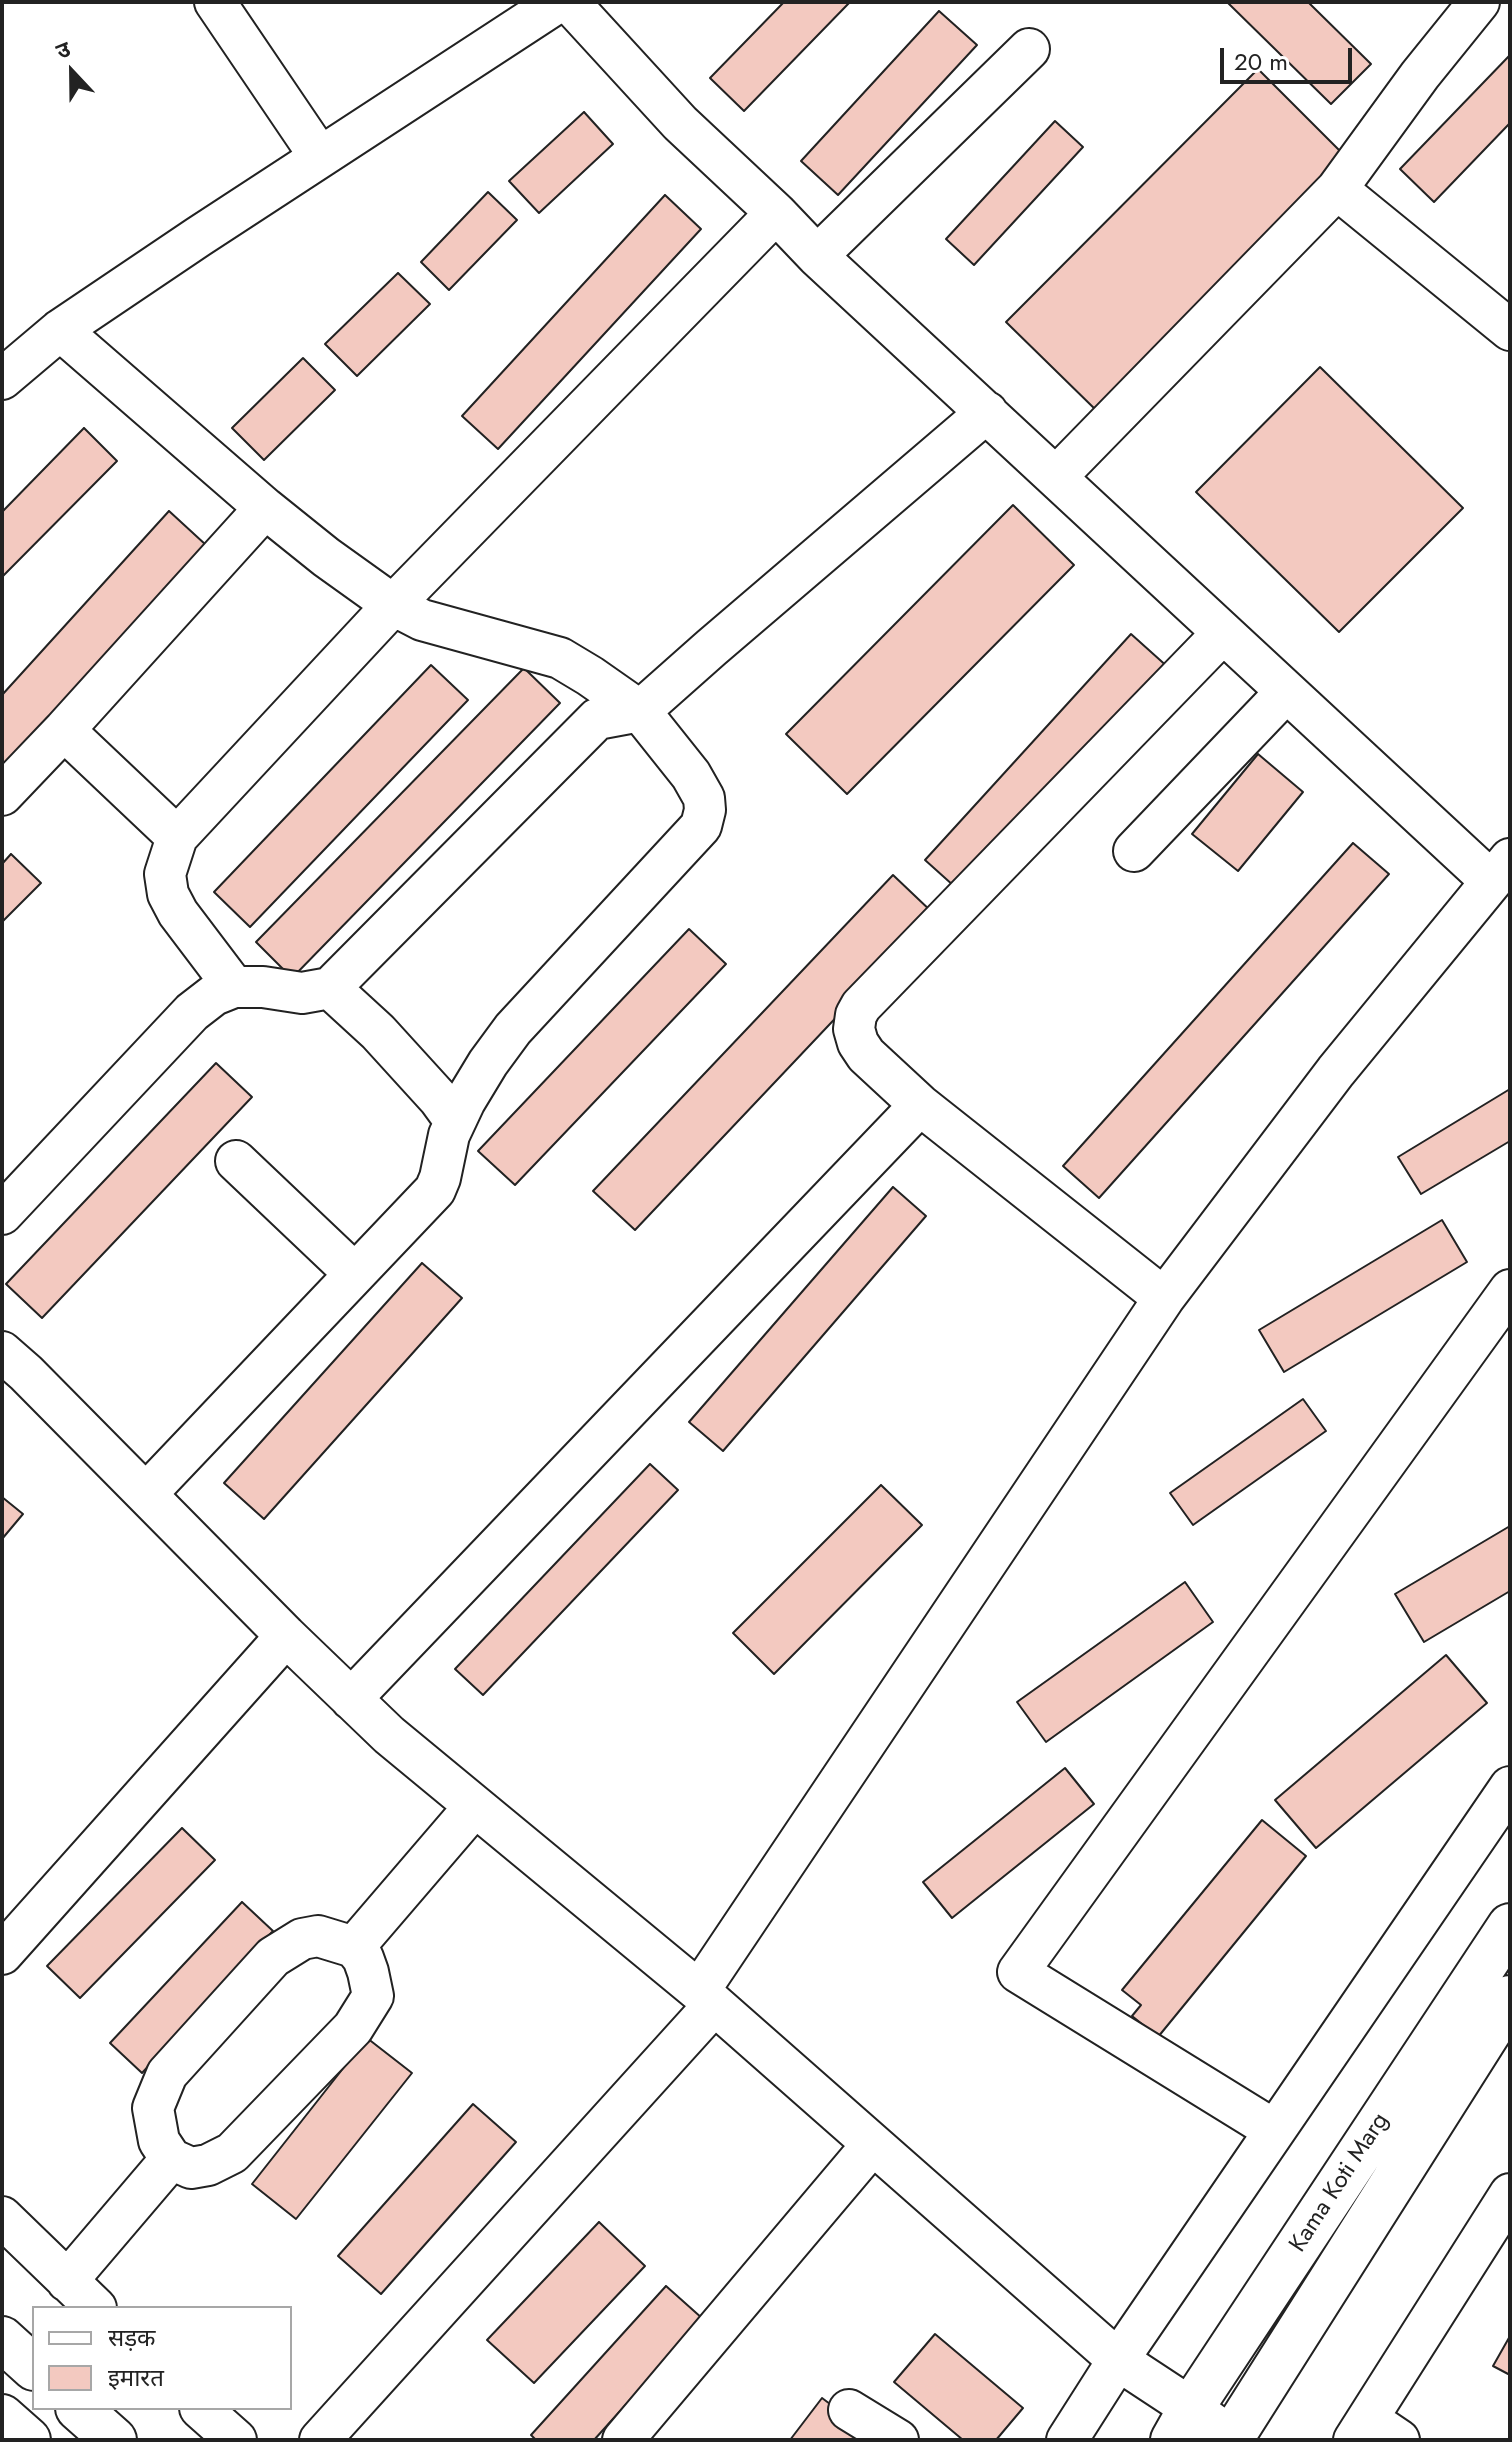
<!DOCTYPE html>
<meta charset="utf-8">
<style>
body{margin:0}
#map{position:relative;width:1512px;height:2442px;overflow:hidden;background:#fff;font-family:Jost,"Noto Sans Devanagari",sans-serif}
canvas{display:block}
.frame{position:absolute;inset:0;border:4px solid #222;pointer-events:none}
.legend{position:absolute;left:32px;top:2306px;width:260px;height:104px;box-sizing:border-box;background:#fff;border:2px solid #a7a7a7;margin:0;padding:10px 14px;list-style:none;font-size:24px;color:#222}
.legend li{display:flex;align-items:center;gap:16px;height:40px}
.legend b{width:40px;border:2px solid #a7a7a7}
.north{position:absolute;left:32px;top:32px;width:80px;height:80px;-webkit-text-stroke:6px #fff;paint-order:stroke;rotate:338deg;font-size:22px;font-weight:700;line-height:32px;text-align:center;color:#222}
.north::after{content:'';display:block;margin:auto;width:28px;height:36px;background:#222;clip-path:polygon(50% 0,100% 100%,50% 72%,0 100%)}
.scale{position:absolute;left:1220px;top:48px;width:132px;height:36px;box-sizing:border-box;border:4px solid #222;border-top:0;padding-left:10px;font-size:24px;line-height:28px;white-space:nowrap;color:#222;-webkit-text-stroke:6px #fff;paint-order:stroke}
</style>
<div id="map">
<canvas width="1512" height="2442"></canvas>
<div class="frame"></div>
<ul class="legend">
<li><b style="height:10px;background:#fff"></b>सड़क</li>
<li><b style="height:22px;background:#f3c9c0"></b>इमारत</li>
</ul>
<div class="north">उ</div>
<div class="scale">20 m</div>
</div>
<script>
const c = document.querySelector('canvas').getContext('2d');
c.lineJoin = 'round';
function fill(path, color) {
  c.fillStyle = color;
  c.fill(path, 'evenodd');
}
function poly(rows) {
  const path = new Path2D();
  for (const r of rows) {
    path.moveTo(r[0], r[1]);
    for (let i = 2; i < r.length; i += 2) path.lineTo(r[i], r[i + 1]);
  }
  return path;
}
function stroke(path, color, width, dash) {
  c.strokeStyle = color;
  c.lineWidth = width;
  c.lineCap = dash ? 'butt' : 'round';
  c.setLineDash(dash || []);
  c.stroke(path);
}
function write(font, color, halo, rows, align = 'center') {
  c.font = font + ' Jost,sans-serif';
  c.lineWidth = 6;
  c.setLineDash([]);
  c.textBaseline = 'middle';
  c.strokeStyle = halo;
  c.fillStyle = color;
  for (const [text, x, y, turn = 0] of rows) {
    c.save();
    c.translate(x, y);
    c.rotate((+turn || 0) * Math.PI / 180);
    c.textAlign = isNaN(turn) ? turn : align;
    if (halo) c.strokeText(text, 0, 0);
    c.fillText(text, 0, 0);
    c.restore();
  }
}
const building = poly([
 [784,2,850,2,744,111,710,78,784,2],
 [1227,2,1308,2,1371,64,1331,104,1227,2],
 [939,11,977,45,838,195,801,161,939,11],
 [1510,55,1510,123,1434,202,1400,169,1510,55],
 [1258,69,1352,163,1100,414,1006,322,1258,69],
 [584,112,613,144,539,213,509,181,584,112],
 [1055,121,1083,147,974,265,946,239,1055,121],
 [488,192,517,220,449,290,421,262,488,192],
 [665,195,701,229,498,449,462,416,665,195],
 [398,273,430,304,357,376,325,344,398,273],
 [303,358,335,390,264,460,232,428,303,358],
 [1320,367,1463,508,1339,632,1196,492,1320,367],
 [84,428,117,461,2,577,2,512,84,428],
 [1013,505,1074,565,847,794,786,734,1013,505],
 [169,511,206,545,2,768,2,695,169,511],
 [1131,634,1170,669,964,895,925,860,1131,634],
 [431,665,468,700,250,927,214,892,431,665],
 [524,668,560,703,292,978,256,942,524,668],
 [1258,754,1303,792,1238,871,1192,834,1258,754],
 [1353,843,1389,874,1099,1198,1063,1166,1353,843],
 [11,854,41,883,2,922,2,864,11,854],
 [893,875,934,914,635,1230,593,1191,893,875],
 [689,929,726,964,515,1185,478,1151,689,929],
 [216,1063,252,1097,42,1318,6,1284,216,1063],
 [1510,1089,1510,1141,1421,1194,1398,1157,1510,1089],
 [893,1187,926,1216,723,1451,689,1422,893,1187],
 [1442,1220,1467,1262,1284,1372,1259,1330,1442,1220],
 [422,1263,462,1298,264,1519,224,1483,422,1263],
 [1303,1399,1326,1431,1193,1525,1170,1493,1303,1399],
 [650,1464,678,1490,483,1695,455,1669,650,1464],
 [881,1485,922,1525,774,1674,733,1633,881,1485],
 [2,1497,23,1514,2,1539,2,1497],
 [1510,1526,1510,1591,1424,1642,1395,1594,1510,1526],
 [1185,1582,1213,1622,1046,1742,1017,1702,1185,1582],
 [1446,1655,1487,1703,1316,1848,1275,1800,1446,1655],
 [1065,1768,1094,1804,952,1918,923,1882,1065,1768],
 [1262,1820,1306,1856,1158,2037,1132,2016,1141,2005,1122,1990,1262,1820],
 [182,1828,215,1860,80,1998,47,1966,182,1828],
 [242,1902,273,1931,142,2073,110,2043,242,1902],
 [367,2038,412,2073,296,2219,252,2184,367,2038],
 [473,2104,516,2142,381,2294,338,2256,473,2104],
 [599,2222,645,2266,534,2383,487,2340,599,2222],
 [666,2286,703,2319,594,2440,536,2440,531,2435,666,2286],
 [935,2334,1023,2408,996,2440,963,2440,894,2382,935,2334],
 [1510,2336,1510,2375,1493,2366,1510,2336],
 [822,2398,874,2437,871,2440,790,2440,822,2398]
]);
const minor = poly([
 [215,2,320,157],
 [569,2,680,123,776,213,817,256,1491,881],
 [1337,189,1510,330],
 [817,256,1029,49],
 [60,330,265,508,326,557,393,605,422,620,560,658,590,676,640,711,691,775,704,798,705,810,701,826,513,1029,488,1063,465,1101,449,1135,440,1178,435,1190,146,1494],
 [2,379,60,330,198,237,558,2],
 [1056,477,1337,189,1420,75,1479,2],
 [64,730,177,837,393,605,776,213],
 [2,795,64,730,265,508],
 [177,837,165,874,168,894,178,913,234,987],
 [1134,851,1286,692],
 [330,988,378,1032,439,1099,455,1121],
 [236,1161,355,1274],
 [2,1214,192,1012,214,995,234,987,263,987,302,993,330,988,597,719,640,711,711,648,987,412],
 [1164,1298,920,1105,866,1055,858,1043,854,1029,856,1015,861,1006,1222,634],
 [2,1352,26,1373,286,1636,389,1735,699,1991],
 [351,1699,920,1105],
 [354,1947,318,1936,302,1939,273,1957,167,2074,153,2108,159,2141,171,2159,191,2168,208,2165,232,2153,353,2028,373,1996,368,1972,363,1958,354,1947,475,1806],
 [2,1954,286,1636],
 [1274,2130,1018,1972,1510,1290],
 [2,2217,96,2308],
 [67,2281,171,2159],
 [200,2408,236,2440],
 [849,2410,898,2440],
 [1368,2419,1399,2440],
 [1231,2437,1191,2408,1118,2360,699,1991,1164,1298,1336,1071,1510,859],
 [320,2440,714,2005],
 [623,2440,872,2145],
 [1067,2440,1118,2360,1510,1787],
 [1354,2440,1510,2194]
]);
const tertiary = poly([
 [1173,2440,1191,2408,1510,1926],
 [1230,2440,1510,1998]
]);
const secondary = poly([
 [2,2339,34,2368],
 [78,2408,114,2440]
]);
const primary = poly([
 [2,2417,28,2440]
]);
const streetNames = [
 ["Kama Koti Marg",1340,2183,-57]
];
fill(building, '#f3c9c0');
stroke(building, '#222', 2);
stroke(minor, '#222', 44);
stroke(tertiary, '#222', 48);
stroke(secondary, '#222', 48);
stroke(primary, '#222', 48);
stroke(minor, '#fff', 40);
stroke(tertiary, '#fff', 44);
stroke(secondary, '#fff', 44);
stroke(primary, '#fff', 44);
write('24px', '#222', '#fff', streetNames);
</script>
